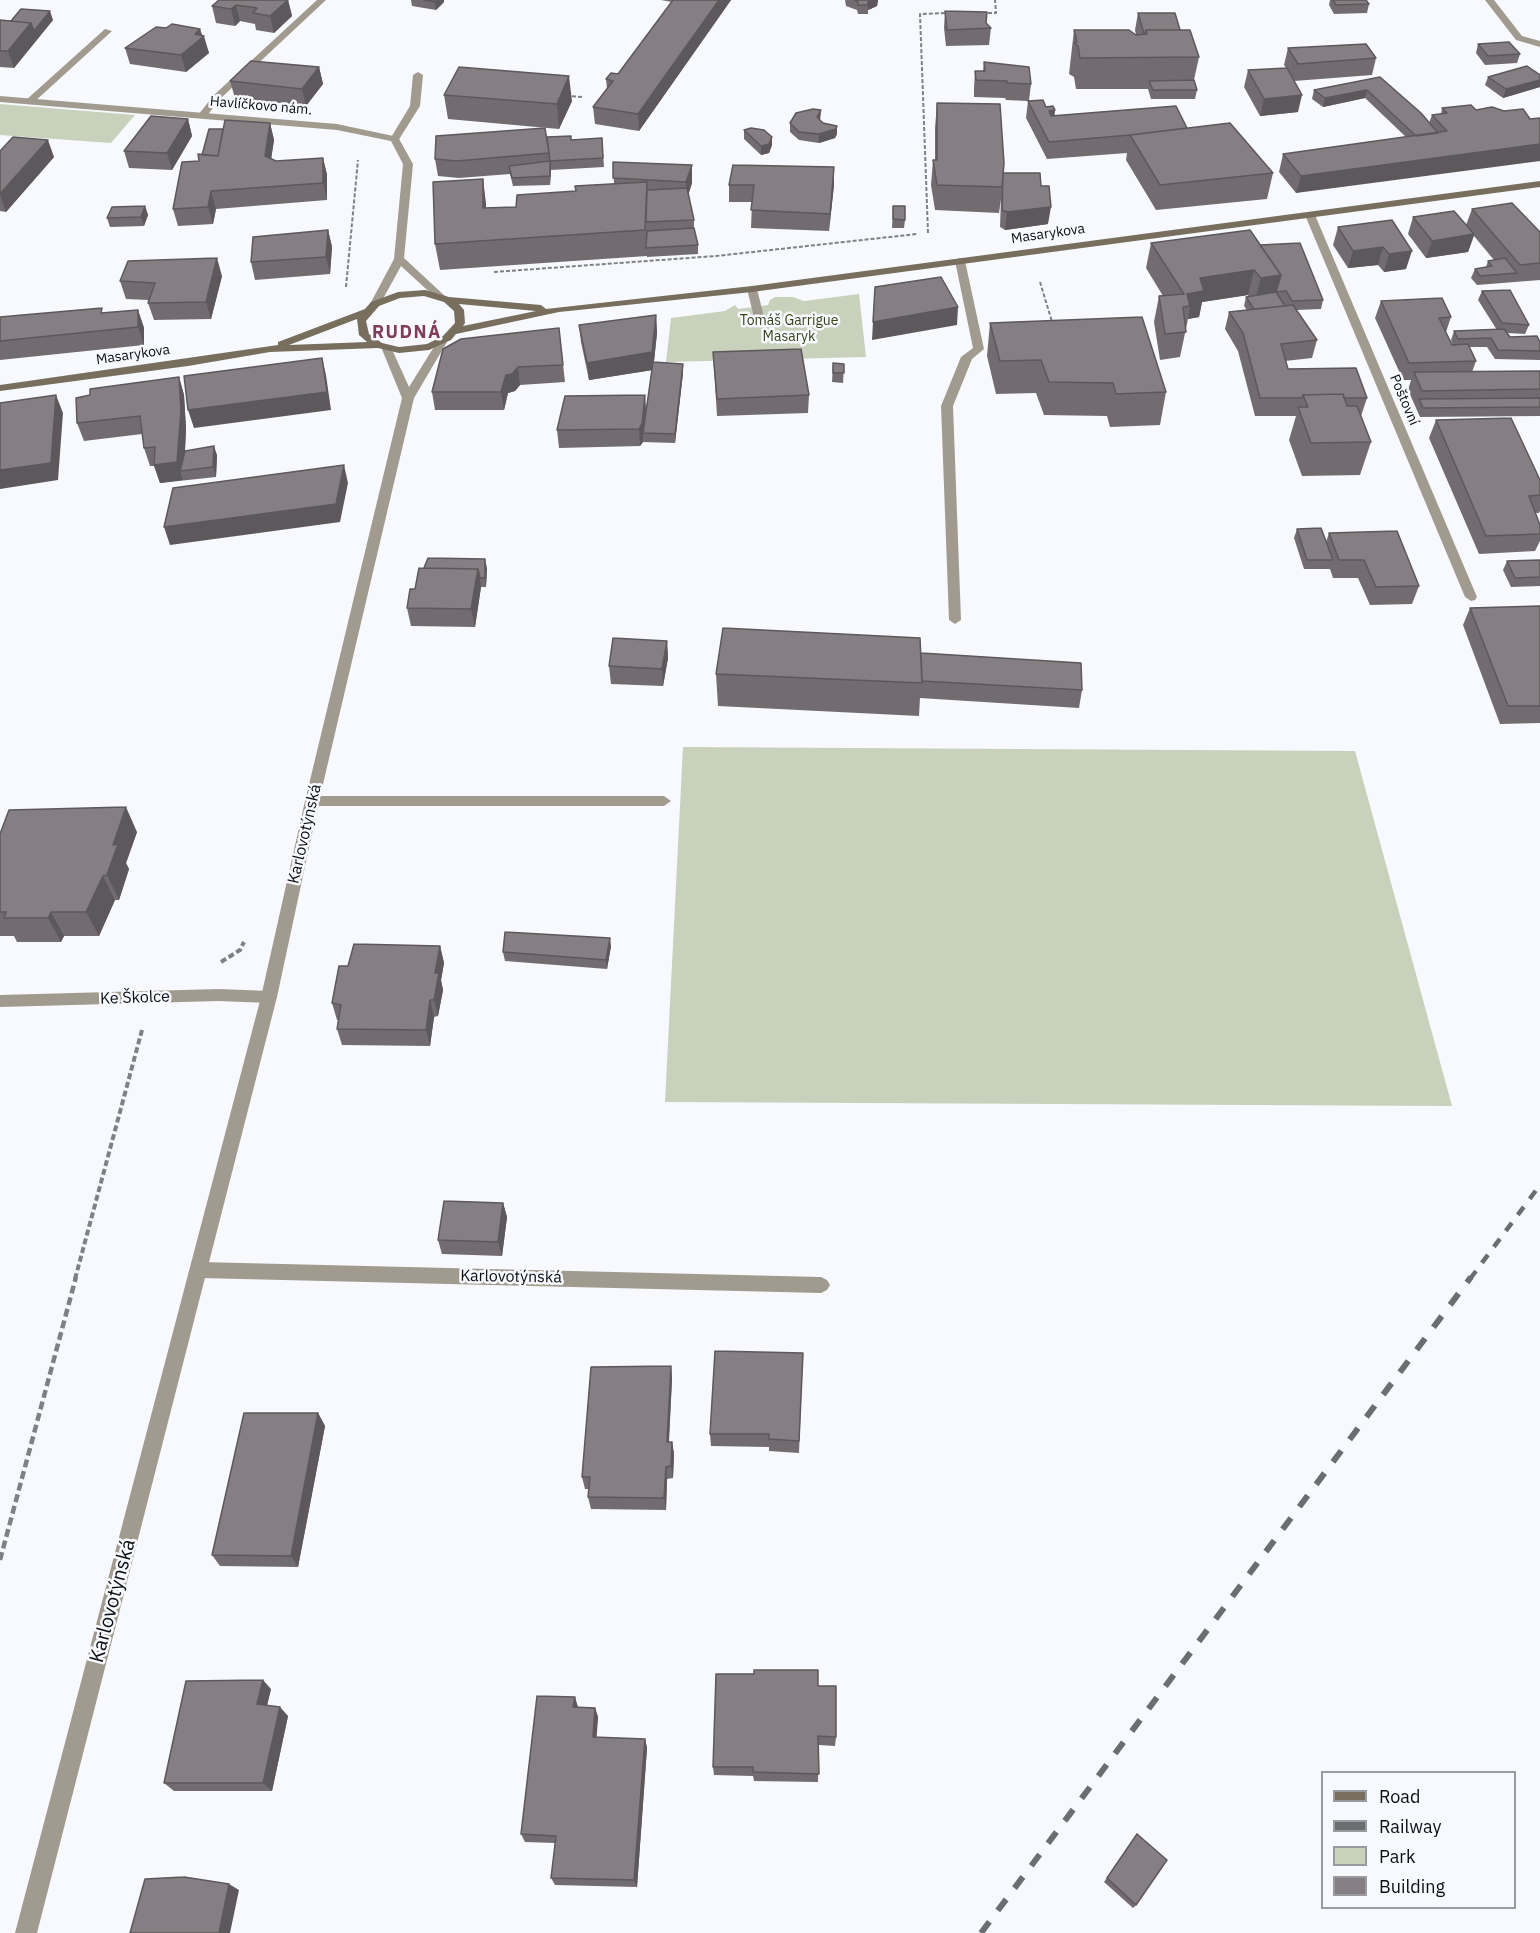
<!DOCTYPE html>
<meta charset="utf-8">
<style>
body{margin:0}
#map{position:relative;width:1540px;height:1933px;overflow:hidden;background:#f7f9fe;font-family:"IBM Plex Sans",sans-serif}
canvas{display:block}
.legend{position:absolute;left:1321px;top:1771px;width:195px;height:138px;box-sizing:border-box;background:#f7f9fe;border:2px solid #999b9f;margin:0;padding:8px 10px;list-style:none;font-size:18px;color:#0c0d10}
.legend li{display:flex;align-items:center;gap:12px;height:30px}
.legend b{width:30px;border:2px solid #999b9f}
</style>
<div id="map">
<canvas width="1540" height="1933"></canvas>
<ul class="legend">
<li><b style="height:8px;background:#776e5d"></b>Road</li>
<li><b style="height:8px;background:#6b6d70"></b>Railway</li>
<li><b style="height:16px;background:#c8d1bb"></b>Park</li>
<li><b style="height:16px;background:#857e82"></b>Building</li>
</ul>
</div>
<script>
const c = document.querySelector('canvas').getContext('2d');
c.lineJoin = 'round';
function fill(path, color) {
  c.fillStyle = color;
  c.fill(path, 'evenodd');
}
function poly(rows) {
  const path = new Path2D();
  for (const r of rows) {
    path.moveTo(r[0], r[1]);
    for (let i = 2; i < r.length; i += 2) path.lineTo(r[i], r[i + 1]);
  }
  return path;
}
function stroke(path, color, width, dash) {
  c.strokeStyle = color;
  c.lineWidth = width;
  c.lineCap = dash ? 'butt' : 'round';
  c.setLineDash(dash || []);
  c.stroke(path);
}
function write(font, color, halo, rows, align = 'center') {
  c.font = font + ' "IBM Plex Sans",sans-serif';
  c.lineWidth = 5;
  c.setLineDash([]);
  c.textBaseline = 'middle';
  c.strokeStyle = halo;
  c.fillStyle = color;
  for (const [text, x, y, turn = 0] of rows) {
    c.save();
    c.translate(x, y);
    c.rotate((+turn || 0) * Math.PI / 180);
    c.textAlign = isNaN(turn) ? turn : align;
    if (halo) c.strokeText(text, 0, 0);
    c.fillText(text, 0, 0);
    c.restore();
  }
}
const green = poly([
 [0,104,135,115,111,143,0,135],
 [859,294,866,357,666,362,671,318,725,311,735,305,738,309,768,305,770,300,775,297,793,297,804,301],
 [683,747,1355,751,1452,1106,665,1102]
]);
const pathFar2 = poly([
 [982,13,996,13,995,0],
 [566,96,583,97],
 [928,233,920,14,947,13],
 [494,272,716,256,917,234],
 [1040,282,1053,325],
 [346,287,358,160]
]);
const pathFar1 = poly([
 [221,962,240,950,244,942],
 [75,1279,142,1030]
]);
const path = poly([
 [0,1560,76,1277]
]);
const service = poly([
 [1485,0,1494,0,1522,36,1540,41,1540,47,1516,40,1485,0],
 [105,29,112,31,32,104,26,104,26,100,105,29],
 [418,72,423,75,420,106,398,141,392,141,390,139,410,106,413,75,418,72],
 [960,258,965,261,984,349,972,359,953,406,961,620,955,624,949,620,941,406,961,357,973,348,955,261,960,258],
 [752,286,757,289,764,317,763,319,754,317,747,289,752,286],
 [312,796,664,796,671,801,664,806,312,806,305,801,312,796]
]);
const minor = poly([
 [317,0,326,0,220,99,206,117,200,117,198,115,214,95,317,0],
 [1310,212,1315,215,1477,597,1475,600,1471,601,1465,597,1305,215,1310,212],
 [219,989,269,991,274,993,277,997,274,1001,269,1003,219,1001,0,1007,0,995,219,989],
 [200,1262,821,1277,827,1280,830,1285,827,1290,821,1293,200,1278,194,1275,192,1270,194,1265,200,1262]
]);
const tertiary = poly([
 [0,96,337,124,398,137,413,164,404,258,446,297,437,299,401,266,379,306,370,304,394,259,403,164,391,141,337,130,0,102,0,96],
 [442,339,447,342,414,398,319,801,277,997,37,1933,15,1933,261,997,305,801,402,398,381,347,390,345,409,387,437,342,442,339]
]);
const secondary = poly([
 [1540,181,1540,187,752,292,559,312,456,334,451,340,429,350,399,353,378,348,270,352,188,366,0,391,0,385,278,345,278,342,365,309,371,302,398,292,425,290,449,297,541,305,546,309,752,286,1540,181],
 [424,296,444,302,454,311,455,323,443,336,427,344,399,347,382,343,369,334,366,321,379,306,400,298,424,296],
 [459,304,536,311,463,326,465,323,464,310,459,304],
 [357,319,359,335,367,342,289,345,357,319]
]);
const railFar1 = poly([
 [1470,1279,1540,1185]
]);
const rail = poly([
 [981,1933,1471,1277]
]);
const wall = poly([
 [219,0,288,0,292,16,274,33,256,30,255,24,240,21,235,26,216,23,212,6],
 [411,0,444,0,444,2,436,10,412,6],
 [661,0,731,0,639,131,595,124,593,107,607,89,606,79,618,74,672,2],
 [845,0,878,0,877,6,868,10,868,14,858,14,857,10,846,6],
 [1330,0,1366,0,1369,4,1367,13,1334,14,1329,5],
 [945,11,991,28,989,45,946,46,944,28],
 [1138,13,1180,30,1199,57,1194,80,1197,90,1195,99,1151,99,1148,89,1076,89,1074,77,1069,74,1074,30,1136,35,1135,30],
 [0,20,11,21,53,20,14,68,0,67],
 [166,28,200,29,209,53,186,72,130,64,125,48],
 [1478,44,1520,54,1517,63,1485,65,1476,53],
 [1288,48,1376,58,1372,75,1294,81,1290,74,1298,112,1260,116,1244,87,1248,70,1286,68,1284,65],
 [984,62,1031,84,1029,101,1055,110,1054,116,1187,128,1273,173,1267,199,1156,210,1126,160,1127,153,1047,159,1026,118,1028,101,1006,100,1005,98,974,97,974,88,975,71,983,71],
 [319,67,323,84,306,106,235,98,230,81],
 [1540,75,1540,87,1503,98,1485,85,1488,77],
 [1380,77,1429,123,1432,115,1441,114,1442,108,1476,110,1530,119,1296,193,1279,172,1283,154,1406,137,1365,98,1323,107,1312,99,1314,90],
 [444,95,572,101,559,129,448,119],
 [937,103,1003,173,1041,186,1048,224,1005,230,1000,227,1001,199,999,213,935,210,931,185,933,160,935,160,935,128],
 [821,110,820,120,837,134,835,138,819,143,799,140,790,132,790,123],
 [188,119,192,136,172,170,129,168,124,151],
 [270,123,274,140,271,159,276,161,323,158,327,175,327,200,216,209,213,224,178,226,173,209,202,155,223,129],
 [744,130,772,137,772,145,769,153,761,155,744,139],
 [547,137,572,140,602,138,604,167,551,170,550,185,513,186,510,174,459,178,438,176,435,159],
 [0,151,54,157,6,212,0,211],
 [613,162,692,183,688,195,694,220,694,228,698,245,698,254,647,257,647,256,440,270,435,244,483,179,486,208,516,207,576,191,614,184],
 [729,185,834,185,829,231,751,228,752,202,729,202],
 [145,206,148,215,144,226,110,227,107,218],
 [893,206,905,220,904,228,892,228],
 [1472,209,1540,232,1540,280,1477,285,1471,278,1475,269,1486,267,1488,261,1494,260,1474,236,1468,252,1426,258,1408,234,1413,217,1466,225],
 [1392,220,1406,269,1384,272,1378,265,1348,268,1333,245,1338,227],
 [328,230,332,247,330,274,255,280,251,262],
 [1151,243,1260,245,1323,300,1321,309,1296,310,1317,340,1312,358,1285,361,1288,369,1367,398,1361,416,1360,416,1371,442,1360,475,1302,476,1289,440,1296,416,1255,416,1238,351,1225,329,1229,312,1247,310,1244,306,1246,297,1249,297,1248,295,1202,302,1199,317,1188,319,1180,357,1160,360,1154,322,1159,296,1163,296,1146,268],
 [222,276,211,319,154,320,148,303,149,300,126,299,120,281],
 [1482,291,1529,325,1525,334,1507,333,1510,337,1540,342,1540,360,1495,359,1487,347,1469,347,1476,361,1472,372,1540,371,1540,416,1420,417,1408,390,1411,380,1403,380,1375,318,1381,301,1451,317,1446,332,1453,345,1451,340,1454,331,1497,330,1478,300],
 [138,310,144,328,144,345,0,360,0,317,103,313],
 [656,315,657,333,654,362,683,364,683,373,675,443,643,442,640,446,559,448,557,430,645,395,646,411,652,370,589,380,581,342,579,325],
 [990,323,1166,392,1160,425,1110,427,1107,416,1044,415,1036,393,996,394,987,356],
 [559,328,565,382,520,385,515,391,508,393,504,410,435,410,432,392],
 [713,352,809,395,808,413,717,416],
 [833,363,844,364,843,383,832,382],
 [179,377,184,395,186,429,185,451,217,455,216,477,160,483,154,466,150,466,144,448,142,434,84,441,77,423,90,395],
 [1436,420,1540,480,1540,511,1539,513,1535,513,1540,525,1540,541,1535,551,1479,554,1429,438],
 [1297,529,1326,542,1329,533,1419,586,1412,604,1370,605,1358,578,1333,578,1330,569,1304,569,1294,538],
 [1540,560,1540,586,1511,587,1503,570,1507,561],
 [487,568,486,587,481,587,475,627,411,626,407,608,415,589],
 [1540,606,1540,723,1500,724,1463,625,1470,608],
 [667,641,668,658,663,686,611,684,609,666],
 [921,653,1082,690,1079,708,920,698,919,716,718,706,716,674],
 [137,832,126,863,129,869,119,900,115,900,99,936,64,936,61,942,17,942,14,936,0,936,0,834],
 [440,946,444,963,441,980,443,990,438,1016,434,1017,430,1046,342,1045,337,1029,338,1020,337,1020,332,1003,348,966],
 [611,946,607,969,505,961,503,952],
 [503,1203,507,1217,502,1256,442,1254,438,1240],
 [803,1353,799,1453,769,1451,769,1447,711,1446,710,1434],
 [671,1366,672,1379,669,1442,672,1442,674,1454,673,1478,667,1479,666,1510,591,1509,588,1497,589,1489,585,1489,582,1477],
 [318,1413,325,1426,298,1567,220,1566,212,1555],
 [818,1686,836,1737,835,1746,819,1745,818,1782,754,1781,753,1776,714,1775,713,1767],
 [271,1689,267,1705,288,1716,272,1791,174,1791,164,1783],
 [578,1707,595,1708,598,1717,596,1737,645,1739,647,1748,637,1887,555,1885,551,1878,555,1843,525,1842,521,1834],
 [1137,1834,1136,1905,1133,1908,1104,1882]
]);
const shadedWall = poly([
 [288,0,292,16,274,33,270,16],
 [437,0,444,0,444,2,436,10,435,2],
 [719,0,731,0,639,131,638,114],
 [871,0,878,0,877,6,868,10,868,2],
 [236,5,240,21,235,26,231,9],
 [50,11,53,20,14,68,8,51,31,23],
 [200,29,202,38,204,36,209,53,186,72,181,55,195,34],
 [319,67,323,84,306,106,302,89],
 [569,76,572,101,559,129,557,104],
 [1540,80,1540,87,1503,98,1506,89],
 [1367,90,1365,98,1323,107,1325,98],
 [1302,95,1298,112,1260,116,1264,99],
 [821,110,820,119,817,126,817,117],
 [1055,110,1053,127,1049,111],
 [188,119,192,136,172,170,167,153],
 [270,123,274,140,269,173,265,156],
 [837,126,837,134,835,138,819,143,819,134],
 [772,137,772,145,769,153,761,155,761,146],
 [48,140,54,157,6,212,0,194],
 [1540,144,1540,161,1296,193,1301,176],
 [323,158,327,175,327,200,323,183],
 [550,161,551,170,550,185],
 [692,165,692,183,687,199,686,182],
 [834,167,834,185,829,231,830,214],
 [483,179,486,204,486,233,483,208],
 [211,191,216,209,213,224,208,207],
 [145,206,148,215,144,226,141,217],
 [1051,207,1048,224,1005,230,1007,212],
 [328,230,332,247,330,274,326,257],
 [1474,234,1468,252,1426,258,1432,241],
 [1383,247,1378,265,1348,268,1353,251],
 [1412,251,1406,269,1384,272,1389,254],
 [217,258,222,276,211,319,206,302],
 [1254,270,1248,295,1202,302,1199,317,1188,319,1190,306,1187,294,1200,278],
 [1281,275,1274,301,1254,304,1261,278],
 [958,307,957,325,872,340,873,322],
 [138,310,144,328,144,345,138,327],
 [656,315,657,333,653,370,589,380,587,363],
 [322,358,326,375,331,410,194,428,188,410],
 [683,364,683,373,675,443,675,434],
 [518,367,520,385,515,391,508,393,504,410,501,392,506,375],
 [179,377,184,395,186,429,184,470,180,471,183,480,160,483,154,465],
 [56,395,63,413,58,480,0,489,0,470],
 [645,395,646,413,643,433,643,442,640,446,639,429],
 [214,446,217,455,216,477,213,467],
 [344,465,348,483,340,522,170,545,164,527],
 [485,559,487,568,486,587,485,578],
 [478,569,481,587,475,627,471,609],
 [667,641,668,658,663,686,662,669],
 [126,807,137,832,126,863,129,869,119,900,107,875,113,845],
 [103,876,115,900,99,936,86,912],
 [51,912,64,936,61,942,48,918],
 [610,938,611,946,607,969,606,960],
 [440,946,444,963,441,980,443,990,438,1016,434,1000,435,973],
 [430,1000,434,1017,430,1046,426,1030],
 [503,1203,507,1217,502,1256,498,1242],
 [671,1366,672,1379,668,1455,667,1442],
 [318,1413,325,1426,298,1567,291,1556],
 [672,1442,674,1454,673,1478,671,1466],
 [666,1467,667,1479,666,1510,664,1498],
 [263,1680,271,1689,265,1714,257,1704],
 [575,1697,578,1707,573,1707],
 [280,1707,288,1716,272,1791,263,1783],
 [595,1708,598,1717,596,1746,593,1737],
 [645,1739,647,1748,637,1887,634,1880],
 [229,1884,239,1890,230,1933,219,1933]
]);
const building = poly([
 [219,0,288,0,270,16,253,13,257,8,236,5,231,9,212,6,219,0],
 [424,0,437,0,435,2,424,0],
 [673,0,719,0,638,114,593,107,613,81,606,79,611,73,618,74,673,0],
 [854,0,871,0,868,2,868,5,858,5,858,2,854,0],
 [1333,0,1366,0,1369,4,1336,5,1333,0],
 [21,9,50,11,34,31,31,23,11,21,21,9],
 [945,11,987,12,986,23,991,28,947,30,945,11],
 [1138,13,1175,13,1180,30,1146,30,1145,34,1144,34,1138,13],
 [0,20,31,23,8,51,0,51,0,20],
 [172,24,200,29,195,34,204,36,181,55,125,48,156,27,166,28,172,24],
 [1074,30,1129,30,1136,35,1147,34,1146,30,1190,30,1199,57,1080,58,1078,46,1074,43,1077,42,1074,30],
 [1509,42,1520,54,1488,56,1478,44,1509,42],
 [1366,44,1376,58,1298,64,1288,48,1366,44],
 [251,61,319,67,302,89,230,81,251,61],
 [984,62,1029,67,1031,84,1007,83,1007,81,976,80,975,71,985,71,984,62],
 [1527,66,1540,75,1540,80,1506,89,1488,77,1527,66],
 [459,67,569,76,557,104,444,95,459,67],
 [1287,68,1302,95,1264,99,1248,70,1287,68],
 [1380,77,1421,113,1438,133,1416,136,1367,90,1325,98,1314,90,1380,77],
 [1194,80,1197,90,1153,90,1149,81,1194,80],
 [1043,100,1046,107,1053,106,1055,110,1049,111,1051,116,1176,106,1187,128,1130,135,1049,142,1028,101,1043,100],
 [937,103,1000,104,1004,163,1002,187,937,185,933,160,937,160,937,103],
 [1471,105,1476,110,1492,107,1504,111,1523,109,1530,119,1540,118,1540,144,1301,176,1283,154,1447,131,1432,115,1447,113,1442,108,1471,105],
 [813,109,821,110,817,117,823,123,837,126,836,129,819,134,799,132,790,123,796,113,813,109],
 [151,116,188,119,167,153,124,151,151,116],
 [225,120,270,123,265,156,276,161,323,158,323,183,211,191,208,207,173,209,182,162,199,161,198,154,218,156,225,120],
 [1230,123,1273,173,1160,185,1130,135,1230,123],
 [545,128,549,153,457,161,435,159,436,136,545,128],
 [751,128,764,130,772,137,769,144,761,146,744,130,751,128],
 [209,129,223,129,218,156,202,155,209,129],
 [571,136,571,140,602,138,603,158,550,161,547,137,571,136],
 [13,137,48,140,0,194,0,151,13,137],
 [550,161,550,176,512,178,509,166,550,161],
 [613,162,692,165,686,182,613,178,613,162],
 [733,165,834,167,830,214,751,210,754,185,729,185,733,165],
 [1003,173,1040,173,1041,186,1049,186,1051,207,1007,212,1002,210,1003,173],
 [483,179,483,208,516,207,517,195,576,191,575,186,647,182,645,230,435,244,433,182,483,179],
 [687,188,694,220,646,222,647,190,687,188],
 [1512,203,1540,232,1540,263,1520,265,1472,209,1512,203],
 [145,206,141,217,107,218,112,207,145,206],
 [893,206,905,206,905,220,893,219,893,206],
 [1454,211,1474,234,1432,241,1413,217,1454,211],
 [1392,220,1412,251,1389,254,1383,247,1353,251,1338,227,1392,220],
 [694,228,698,245,646,248,647,231,694,228],
 [328,230,326,257,251,262,253,237,328,230],
 [1250,230,1281,275,1261,278,1254,270,1200,278,1204,291,1187,294,1190,306,1183,307,1186,332,1165,334,1159,296,1184,294,1151,243,1250,230],
 [1300,243,1323,300,1292,301,1286,291,1276,292,1281,275,1260,245,1300,243],
 [217,258,206,302,148,303,155,283,120,281,128,261,217,258],
 [1505,258,1517,273,1480,276,1475,269,1492,266,1488,261,1505,258],
 [941,277,958,307,873,322,875,287,941,277],
 [1510,290,1529,325,1502,323,1482,291,1510,290],
 [1276,292,1285,306,1254,309,1246,297,1276,292],
 [1442,298,1451,317,1439,318,1452,345,1468,344,1476,361,1409,363,1381,301,1442,298],
 [1293,305,1317,340,1281,344,1288,369,1356,368,1367,398,1344,398,1343,394,1303,395,1302,398,1260,398,1243,333,1229,312,1293,305],
 [102,308,101,313,138,310,138,327,0,341,0,317,102,308],
 [656,315,652,352,587,363,579,325,656,315],
 [1142,317,1166,392,1116,394,1113,383,1049,382,1041,360,1000,361,990,323,1142,317],
 [559,328,563,365,518,367,512,374,506,375,501,392,432,392,443,349,461,339,559,328],
 [1504,329,1510,337,1537,336,1540,342,1540,351,1498,350,1491,338,1458,339,1454,331,1504,329],
 [801,349,809,395,717,399,713,352,801,349],
 [322,358,327,392,188,410,184,376,322,358],
 [653,362,683,364,675,434,643,433,653,362],
 [833,363,844,364,844,373,833,373,833,363],
 [1540,371,1540,389,1422,391,1414,372,1540,371],
 [179,377,181,411,177,462,154,465,155,447,144,448,140,416,77,423,76,398,90,395,90,389,179,377],
 [1343,394,1347,406,1357,406,1371,442,1311,443,1298,407,1308,407,1303,395,1343,394],
 [56,395,51,463,0,470,0,403,56,395],
 [645,395,642,424,639,429,557,430,565,396,645,395],
 [1540,398,1540,407,1423,408,1419,399,1540,398],
 [1511,418,1540,480,1540,495,1529,496,1540,525,1540,534,1486,536,1436,420,1511,418],
 [214,446,213,467,180,471,185,451,214,446],
 [344,465,336,504,164,527,173,488,344,465],
 [1321,528,1333,560,1307,560,1297,529,1321,528],
 [1397,531,1419,586,1376,587,1364,560,1339,560,1329,533,1397,531],
 [428,558,485,559,485,578,480,578,478,569,424,568,428,558],
 [1540,560,1540,577,1515,578,1507,561,1540,560],
 [419,568,478,569,471,609,407,608,410,589,415,589,419,568],
 [1540,606,1540,706,1508,706,1470,608,1540,606],
 [723,628,920,638,922,683,716,674,723,628],
 [613,638,667,641,662,669,609,666,613,638],
 [921,653,1081,663,1082,690,922,681,921,653],
 [126,807,113,845,118,844,107,875,103,876,86,912,51,912,48,918,4,918,6,912,0,912,0,834,9,810,126,807],
 [505,932,610,938,606,960,503,952,505,932],
 [354,944,440,946,435,973,439,973,434,1000,430,1000,426,1030,337,1029,341,1005,332,1003,339,966,348,966,354,944],
 [444,1201,503,1203,498,1242,438,1240,444,1201],
 [715,1351,803,1353,799,1441,769,1439,769,1434,710,1434,715,1351],
 [671,1366,667,1442,672,1442,671,1466,666,1467,664,1498,588,1497,590,1477,582,1477,591,1367,671,1366],
 [244,1413,318,1413,291,1556,212,1555,244,1413],
 [754,1670,818,1670,818,1686,836,1686,836,1737,818,1736,819,1774,753,1772,753,1767,713,1767,716,1674,754,1674,754,1670],
 [263,1680,257,1704,280,1707,263,1783,164,1783,186,1681,263,1680],
 [537,1696,575,1697,573,1707,595,1708,593,1737,645,1739,634,1880,551,1878,556,1836,521,1834,537,1696],
 [1137,1834,1167,1860,1136,1905,1107,1878,1137,1834],
 [184,1877,229,1884,219,1933,130,1933,145,1879,184,1877]
]);
const farStreetnames = [
 ["Havlíčkovo nám.",261,106,5],
 ["Masarykova",1048,234,-8],
 ["Masarykova",133,355,-8],
 ["Poštovní",1404,400,67]
];
const farParknames = [
 ["Tomáš Garrigue",789,321],
 ["Masaryk",789,337]
];
const streetNames = [
 ["Karlovotýnská",305,834,-77],
 ["Ke Školce",135,998,-2],
 ["Karlovotýnská",511,1277,1]
];
const farDistrictnames = [
 ["RUDNÁ",407,333]
];
const nearStreetnames = [
 ["Karlovotýnská",113,1601,-75]
];
fill(green, '#c8d1bb');
stroke(pathFar2, '#7f8084', 2, [4, 2]);
stroke(pathFar1, '#7f8084', 4, [6, 3]);
stroke(path, '#7f8084', 4.5, [8, 4]);
fill(service, '#a19b8f');
fill(minor, '#a19b8f');
fill(tertiary, '#a19b8f');
fill(secondary, '#776e5d');
stroke(railFar1, '#6b6d70', 4.5, [10, 10]);
stroke(rail, '#6b6d70', 6, [14, 14]);
fill(wall, '#726c70');
fill(shadedWall, '#5d585b');
fill(building, '#857e82');
stroke(building, '#5d585b', 1.5);
write('14px', '#0c0d10', '#f7f9fe', farStreetnames);
write('14px', '#354416', '#f7f9fe', farParknames);
write('16px', '#0c0d10', '#f7f9fe', streetNames);
c.letterSpacing = '1.5px';
write('bold 18px', '#803c5b', '#f7f9fe', farDistrictnames);
c.letterSpacing = '0px';
write('20px', '#0c0d10', '#f7f9fe', nearStreetnames);
</script>
